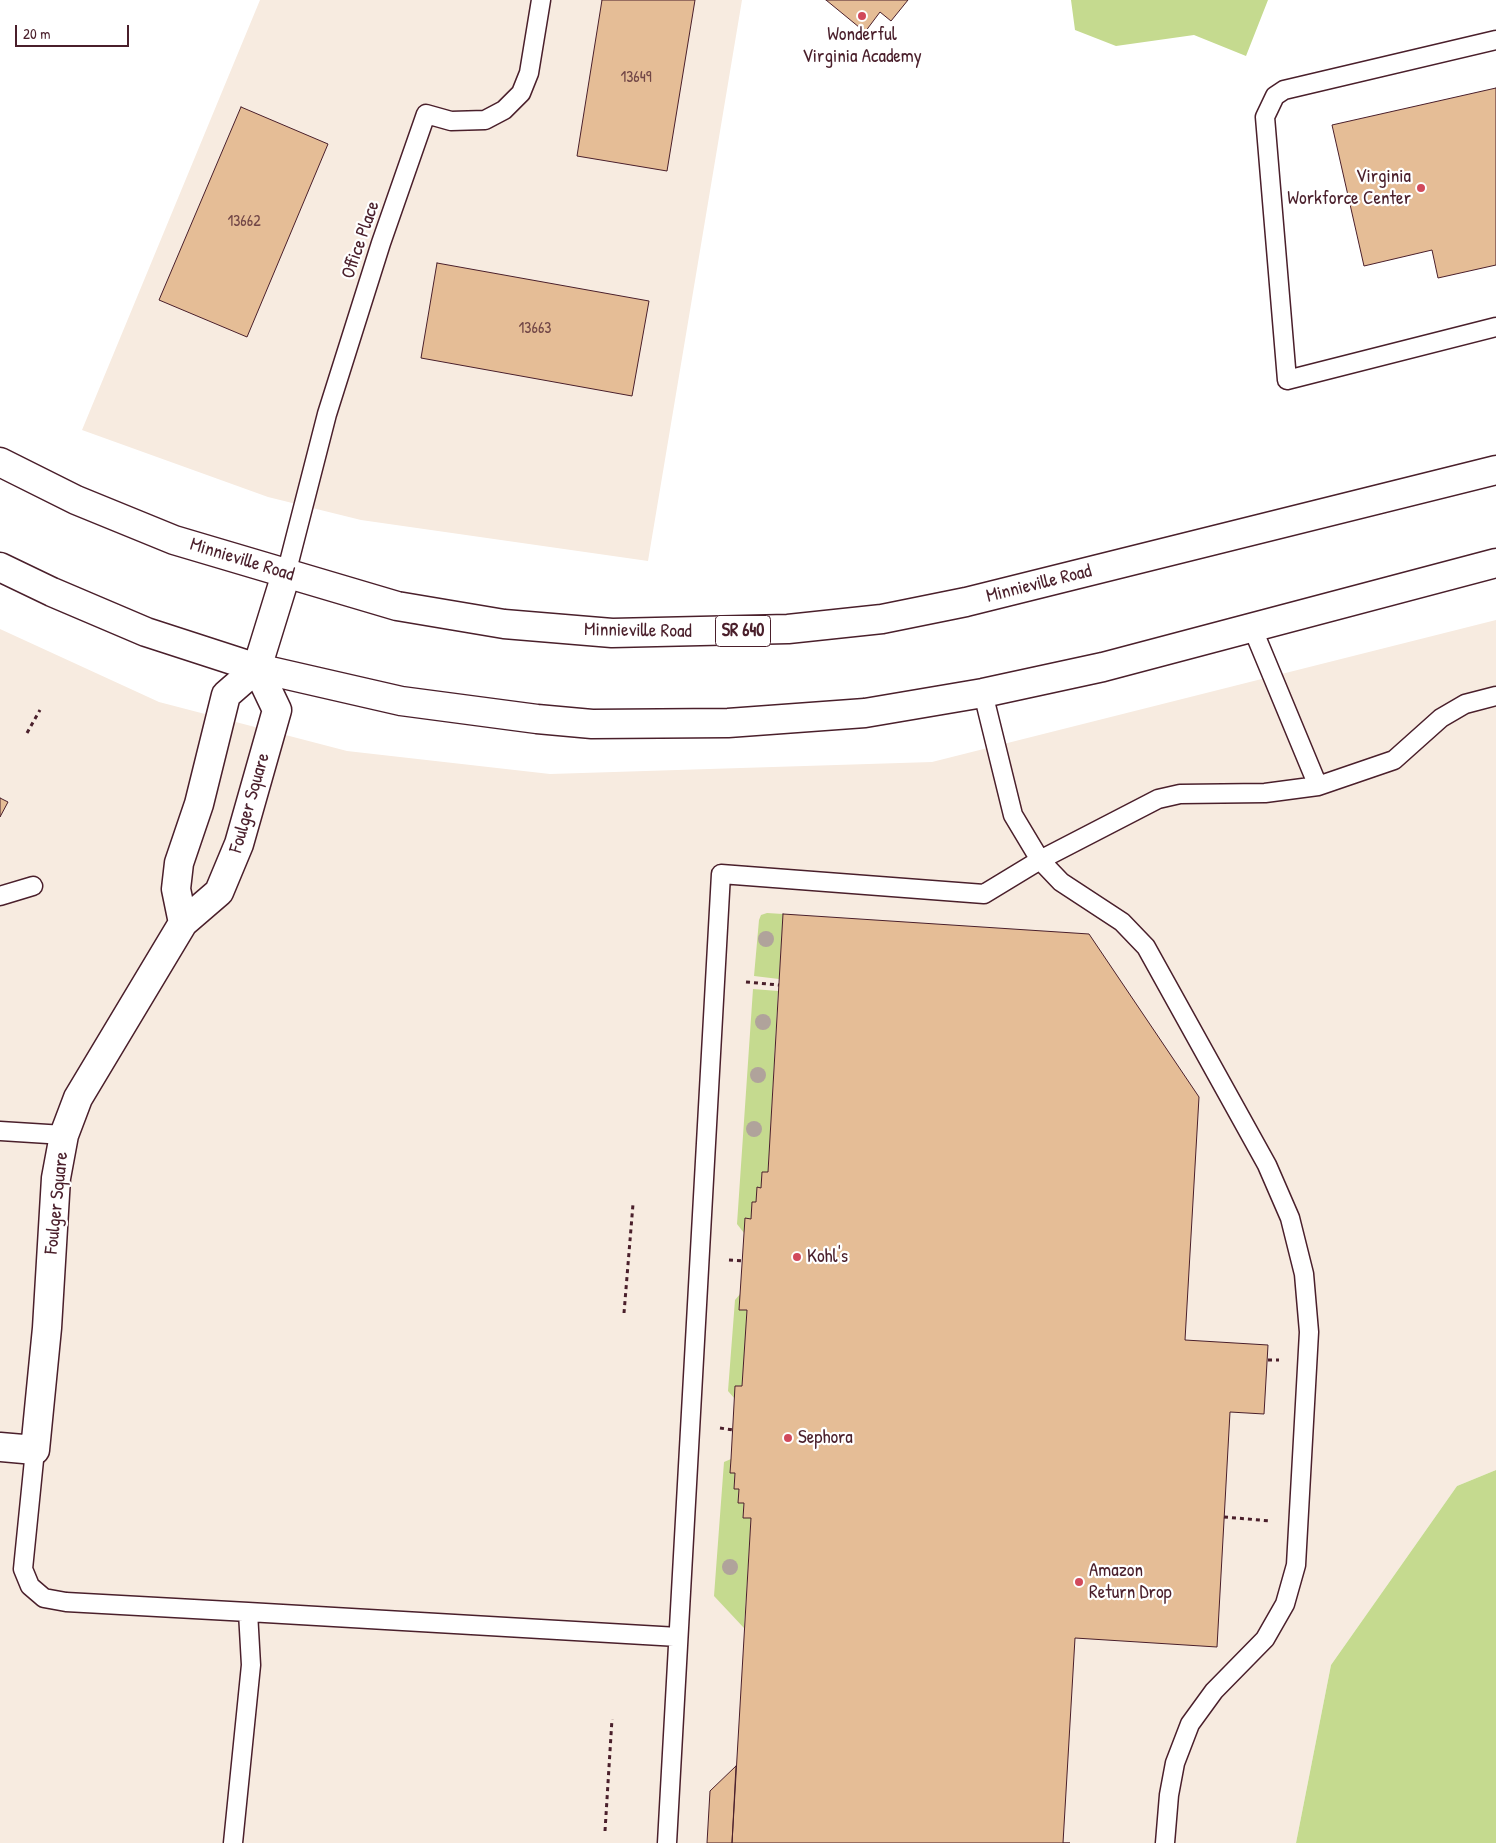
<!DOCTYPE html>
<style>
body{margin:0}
#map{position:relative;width:1496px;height:1843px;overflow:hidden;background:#fff;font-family:"Patrick Hand",sans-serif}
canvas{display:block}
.scale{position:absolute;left:15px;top:25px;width:114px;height:22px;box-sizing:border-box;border:2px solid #4a1f2b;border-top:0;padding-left:6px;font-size:15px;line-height:18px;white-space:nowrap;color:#4a1f2b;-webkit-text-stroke:4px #fff;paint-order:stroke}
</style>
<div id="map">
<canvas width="1496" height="1843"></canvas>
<div class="scale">20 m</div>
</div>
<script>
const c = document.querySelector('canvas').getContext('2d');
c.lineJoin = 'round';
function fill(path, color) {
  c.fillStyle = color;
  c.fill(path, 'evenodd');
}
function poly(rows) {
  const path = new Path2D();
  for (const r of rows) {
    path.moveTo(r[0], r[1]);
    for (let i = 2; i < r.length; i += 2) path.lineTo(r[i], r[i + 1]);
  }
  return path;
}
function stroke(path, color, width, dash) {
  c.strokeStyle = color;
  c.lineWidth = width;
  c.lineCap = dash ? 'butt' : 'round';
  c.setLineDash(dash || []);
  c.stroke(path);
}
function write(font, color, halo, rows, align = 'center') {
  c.font = font + ' "Patrick Hand",sans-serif';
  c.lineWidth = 4.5;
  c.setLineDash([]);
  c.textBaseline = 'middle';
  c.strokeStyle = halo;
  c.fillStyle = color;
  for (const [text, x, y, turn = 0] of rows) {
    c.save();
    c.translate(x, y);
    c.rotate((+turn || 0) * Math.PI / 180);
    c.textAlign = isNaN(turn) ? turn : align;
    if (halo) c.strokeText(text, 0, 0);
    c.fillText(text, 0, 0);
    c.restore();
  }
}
const built = poly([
 [260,0,742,0,648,561,361,520,268,497,82,430],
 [1496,620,1496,1470,1457,1486,1331,1665,1296,1843,0,1843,0,629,159,702,347,751,550,774,932,762]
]);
const green = poly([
 [1071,0,1268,0,1246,56,1194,35,1116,46,1075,30],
 [767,913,783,914,779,979,754,976,759,920,761,915],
 [753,989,778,991,768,1172,762,1172,761,1188,758,1187,756,1202,752,1202,751,1219,744,1233,737,1224],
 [741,1293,740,1310,747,1310,742,1386,735,1386,735,1399,728,1391,735,1300],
 [731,1459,730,1472,735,1473,734,1488,739,1489,738,1503,744,1503,743,1518,751,1518,744,1628,714,1596,724,1462],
 [1496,1470,1496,1843,1296,1843,1331,1665,1457,1486]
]);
const building = poly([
 [602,0,695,0,667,171,577,156,602,0],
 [826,0,908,0,891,21,880,12,865,32,826,0],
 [1496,88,1496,265,1438,278,1432,250,1364,266,1332,125,1496,88],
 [241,107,328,144,247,337,159,300,241,107],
 [437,263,649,301,632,396,421,358,437,263],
 [0,798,8,802,0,817,0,798],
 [783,914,1089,934,1199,1097,1185,1340,1268,1345,1264,1414,1230,1412,1217,1647,1075,1638,1063,1843,1070,1843,732,1843,751,1518,743,1518,744,1503,738,1503,739,1489,734,1489,735,1473,730,1473,731,1459,735,1386,742,1386,747,1310,739,1310,745,1218,751,1219,752,1202,756,1202,757,1187,761,1188,762,1172,768,1172,783,914],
 [736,1766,732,1843,707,1843,710,1791,736,1766]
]);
const path = poly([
 [27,733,40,710],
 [746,982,779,985],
 [729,1260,743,1261],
 [624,1313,633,1204],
 [1268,1360,1279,1360],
 [720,1428,733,1430],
 [1224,1517,1271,1521],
 [605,1831,612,1719]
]);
const service = poly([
 [1496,40,1284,90,1275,96,1265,117,1287,380,1496,327],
 [286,574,327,414,381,243,426,114,451,121,485,120,504,110,521,93,529,73,541,0],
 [1252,627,1318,786],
 [983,693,1013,815,1040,860,1061,882,1122,922,1146,947,1267,1165,1290,1218,1304,1274,1309,1332,1296,1565,1285,1604,1265,1639,1214,1691,1190,1724,1175,1763,1169,1795,1165,1843],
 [0,896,33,886],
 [0,1131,64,1135],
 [35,1450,23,1569,30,1586,44,1598,66,1602,248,1612,251,1665,233,1843],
 [248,1612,678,1637],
 [667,1843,721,874,984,894,1040,860,1158,799,1180,794,1265,793,1318,786,1394,760,1441,718,1465,704,1496,696]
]);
const minor = poly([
 [183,923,176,889,179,863,199,804,226,695,257,668,286,574],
 [0,1447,35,1450,47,1328,56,1178,64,1135,78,1098,183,923,219,892,239,844,277,710,257,668]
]);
const primary = poly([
 [0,462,76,500,174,540,397,606,504,624,612,633,788,629,882,619,966,602,1496,470],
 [0,567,52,592,146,632,257,668,401,701,537,719,592,724,728,723,865,713,983,693,1103,667,1496,563]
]);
const trees = [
 [766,939],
 [763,1022],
 [758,1075],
 [754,1129],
 [730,1567]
];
const markers = [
 [862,16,5,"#d1495b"],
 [1421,188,5,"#d1495b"],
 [797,1257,5,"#d1495b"],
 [788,1438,5,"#d1495b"],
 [1079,1582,5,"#d1495b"]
];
const numberNames = [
 ["13649",636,78],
 ["13662",244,222],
 ["13663",535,329]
];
const shields = [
 [743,631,55]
];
const shieldNames = [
 ["SR 640",743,631]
];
const poiNames = [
 ["Wonderful",862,35,"center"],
 ["Virginia Academy",862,57,"center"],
 ["Virginia",1411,177,"right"],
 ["Workforce Center",1411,199,"right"],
 ["Kohl's",807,1257],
 ["Sephora",798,1438],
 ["Amazon",1089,1571],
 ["Return Drop",1089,1593]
];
const streetNames = [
 ["Office Place",361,240,-71],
 ["Minnieville Road",242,560,17],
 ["Minnieville Road",1039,584,-14],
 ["Minnieville Road",638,631,1],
 ["Foulger Square",250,803,-74],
 ["Foulger Square",57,1203,-84]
];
fill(built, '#f7ebe0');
fill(green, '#c5da8f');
fill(building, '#e5bd96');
stroke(building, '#4a1f2b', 1);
stroke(service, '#4a1f2b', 21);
stroke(minor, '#4a1f2b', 31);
stroke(primary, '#4a1f2b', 31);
stroke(path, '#4a1f2b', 3, [4, 4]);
stroke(service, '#fff', 18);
stroke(minor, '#fff', 28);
stroke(primary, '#fff', 28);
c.fillStyle = '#b0a39b';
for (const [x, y] of trees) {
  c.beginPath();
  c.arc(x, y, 8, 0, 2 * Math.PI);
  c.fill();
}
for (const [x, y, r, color] of markers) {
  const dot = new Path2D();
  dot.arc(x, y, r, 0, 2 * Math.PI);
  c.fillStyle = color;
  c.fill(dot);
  stroke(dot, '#fff', 2);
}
write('16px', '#714646', null, numberNames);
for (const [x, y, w] of shields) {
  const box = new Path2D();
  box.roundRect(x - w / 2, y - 15.5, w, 31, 4);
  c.fillStyle = '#fff';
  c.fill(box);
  stroke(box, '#4a1f2b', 1);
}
write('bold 18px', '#4a1f2b', null, shieldNames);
write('19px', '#4a1f2b', '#fff', poiNames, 'left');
write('19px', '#4a1f2b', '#fff', streetNames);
</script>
